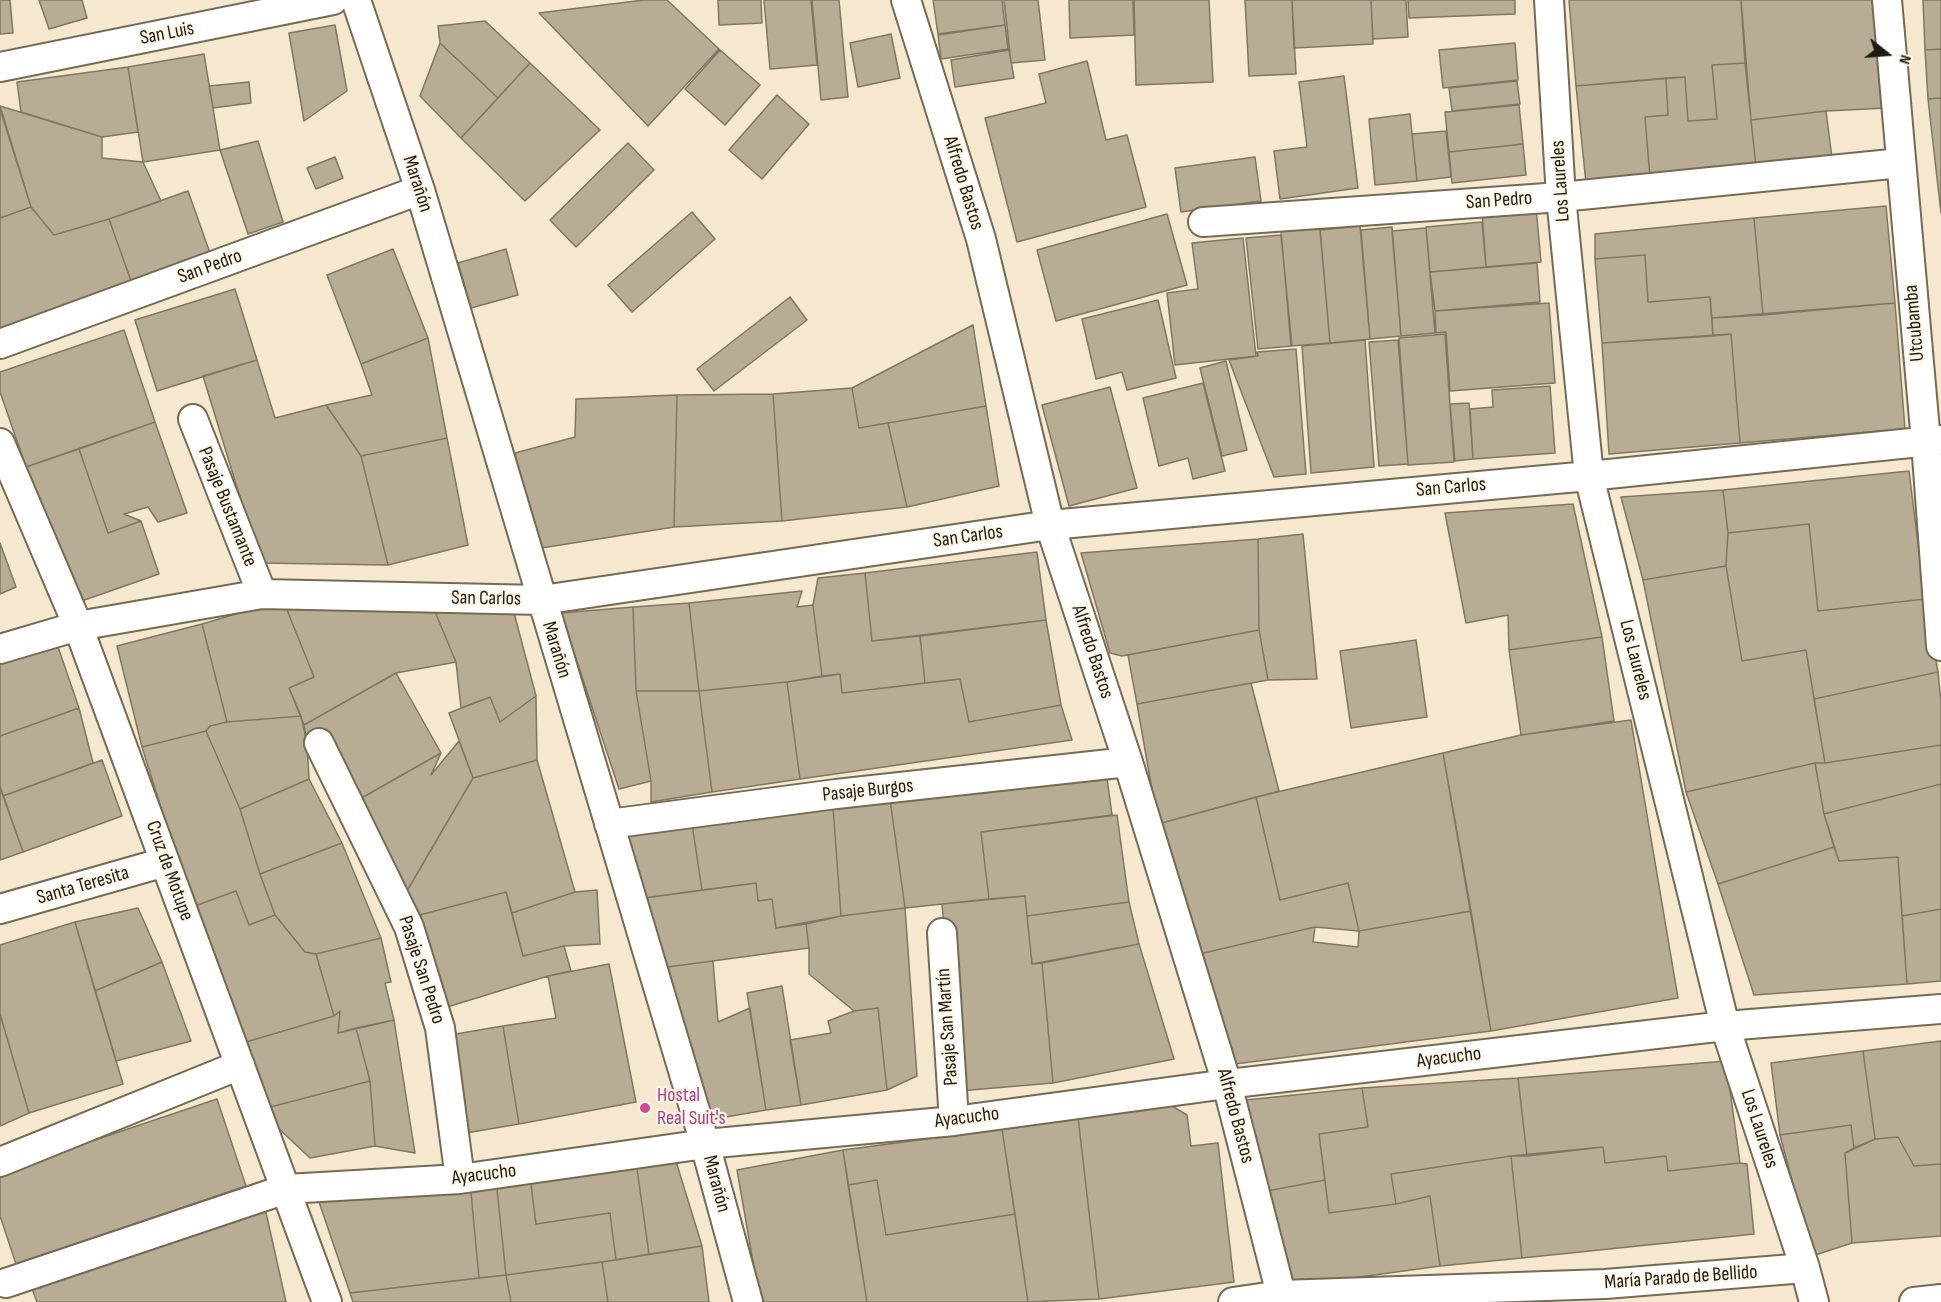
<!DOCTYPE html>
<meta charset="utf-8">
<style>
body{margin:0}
#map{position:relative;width:1941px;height:1302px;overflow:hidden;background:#f5e8cf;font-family:"Sofia Sans Condensed",sans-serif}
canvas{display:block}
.north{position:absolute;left:1857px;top:24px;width:60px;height:60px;-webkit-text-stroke:4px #fef6e7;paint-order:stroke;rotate:107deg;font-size:16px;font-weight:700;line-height:24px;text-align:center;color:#1e1a11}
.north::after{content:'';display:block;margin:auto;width:21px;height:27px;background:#1e1a11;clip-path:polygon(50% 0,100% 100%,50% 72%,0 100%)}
</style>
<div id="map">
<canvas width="1941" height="1302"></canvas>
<div class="north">N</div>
</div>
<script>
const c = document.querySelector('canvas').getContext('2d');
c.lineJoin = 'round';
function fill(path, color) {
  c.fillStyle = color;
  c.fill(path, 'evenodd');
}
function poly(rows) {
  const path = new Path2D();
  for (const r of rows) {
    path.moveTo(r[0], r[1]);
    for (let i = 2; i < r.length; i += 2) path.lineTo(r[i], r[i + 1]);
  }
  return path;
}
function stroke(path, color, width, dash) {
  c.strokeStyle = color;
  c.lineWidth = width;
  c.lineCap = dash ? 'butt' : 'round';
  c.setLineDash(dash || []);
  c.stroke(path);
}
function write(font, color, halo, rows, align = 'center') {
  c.font = font + ' "Sofia Sans Condensed",sans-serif';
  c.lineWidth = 4.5;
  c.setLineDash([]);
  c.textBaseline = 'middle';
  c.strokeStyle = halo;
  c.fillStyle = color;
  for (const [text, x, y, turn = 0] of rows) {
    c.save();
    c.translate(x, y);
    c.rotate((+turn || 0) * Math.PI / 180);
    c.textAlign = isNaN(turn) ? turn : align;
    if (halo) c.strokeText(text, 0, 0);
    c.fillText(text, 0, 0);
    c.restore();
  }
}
const building = poly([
 [0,0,10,0,13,33,0,34,0,0],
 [39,0,82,0,87,18,49,29,39,0],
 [644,0,667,0,719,49,648,126,539,13,644,0],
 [718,0,761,0,762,23,719,25,718,0],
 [764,0,811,0,817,65,770,69,764,0],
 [812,0,839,0,848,97,821,100,812,0],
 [933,0,1002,0,1005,25,938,34,933,0],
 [1004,0,1038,0,1045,60,1011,63,1004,0],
 [1069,0,1133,0,1134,35,1070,38,1069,0],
 [1134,0,1209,0,1213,82,1136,85,1134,0],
 [1245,0,1292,0,1296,74,1249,76,1245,0],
 [1292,0,1371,0,1373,44,1294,48,1292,0],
 [1371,0,1406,0,1408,37,1373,39,1371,0],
 [1408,0,1515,0,1515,14,1409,18,1408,0],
 [1569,0,1741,0,1745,63,1712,65,1717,119,1688,121,1685,77,1576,86,1569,0],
 [1741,0,1880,0,1887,108,1826,111,1751,120,1741,0],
 [1923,0,1941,0,1941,49,1925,50,1923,0],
 [485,21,530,63,498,98,440,43,438,26,485,21],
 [335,25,347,91,304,121,289,33,335,25],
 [1005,25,1008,49,941,59,938,35,1005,25],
 [891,34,900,78,858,87,850,43,891,34],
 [440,43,498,98,461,138,420,96,440,43],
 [1515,43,1518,80,1443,88,1439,50,1515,43],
 [1941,49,1941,98,1928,99,1925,50,1941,49],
 [720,50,760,85,725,125,685,89,720,50],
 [1009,50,1014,78,955,87,951,60,1009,50],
 [204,54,220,150,143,162,128,67,204,54],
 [1087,61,1106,140,1127,135,1146,207,1017,242,985,118,1046,103,1039,74,1087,61],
 [530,63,600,130,525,201,461,138,530,63],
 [1745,63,1756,167,1650,178,1645,117,1668,115,1666,78,1685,77,1688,121,1717,119,1712,65,1745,63],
 [128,67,138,132,102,137,21,112,17,82,128,67],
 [1344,76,1358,188,1280,199,1274,151,1307,147,1299,82,1344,76],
 [1666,78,1668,115,1645,117,1650,178,1586,183,1576,86,1666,78],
 [1517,81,1520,104,1452,111,1449,88,1517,81],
 [249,82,251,103,213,108,209,86,249,82],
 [777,95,809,124,762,179,729,150,777,95],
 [1941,98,1941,213,1928,99,1941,98],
 [1519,105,1523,144,1449,152,1445,112,1519,105],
 [0,106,102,137,102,158,143,162,161,201,109,219,54,235,31,207,0,106],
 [0,109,31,207,0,218,0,109],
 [1826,111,1832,158,1756,167,1751,120,1826,111],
 [1410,114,1417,181,1375,185,1369,119,1410,114],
 [1446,131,1451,177,1417,181,1412,134,1446,131],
 [258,141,283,222,248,234,220,150,258,141],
 [628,143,654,170,576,247,550,220,628,143],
 [1523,144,1526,175,1452,183,1449,152,1523,144],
 [335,157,343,178,316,189,307,168,335,157],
 [1255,157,1261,201,1181,212,1175,168,1255,157],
 [188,191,210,253,131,281,109,219,188,191],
 [1886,206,1895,303,1763,315,1754,218,1886,206],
 [31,207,54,235,109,219,131,281,0,330,0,218,31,207],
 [1536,207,1541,262,1486,267,1482,212,1536,207],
 [692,212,715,239,632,312,608,285,692,212],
 [1167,214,1187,285,1056,321,1037,250,1167,214],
 [1754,218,1763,315,1712,318,1710,297,1648,302,1645,255,1595,259,1595,234,1754,218],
 [1482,222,1486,267,1430,272,1426,227,1482,222],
 [1360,226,1370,339,1330,343,1320,230,1360,226],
 [1392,227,1401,336,1370,339,1361,230,1392,227],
 [1320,228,1330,343,1291,346,1281,231,1320,228],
 [1426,228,1435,333,1401,336,1392,231,1426,228],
 [1281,235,1292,346,1258,349,1246,238,1281,235],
 [1243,238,1256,356,1175,365,1167,293,1198,289,1192,243,1243,238],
 [393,249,428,338,361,364,327,275,393,249],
 [506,249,518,295,471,308,458,263,506,249],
 [1645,255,1648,302,1710,297,1713,336,1602,343,1595,259,1645,255],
 [1537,263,1540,302,1435,311,1430,272,1537,263],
 [235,289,257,360,157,391,135,320,235,289],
 [790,297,807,320,714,391,697,369,790,297],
 [1158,300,1176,378,1127,390,1122,372,1096,379,1082,319,1158,300],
 [1549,303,1555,383,1450,391,1446,332,1436,333,1435,311,1549,303],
 [1895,303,1905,429,1740,443,1731,334,1713,336,1712,318,1895,303],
 [973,325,986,406,859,428,852,388,973,325],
 [124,330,155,422,26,467,0,392,0,372,124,330],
 [1445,334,1454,462,1408,465,1399,338,1445,334],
 [1731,334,1740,443,1609,454,1602,343,1731,334],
 [428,338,447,438,361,456,326,405,372,395,361,364,428,338],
 [1365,340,1374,467,1311,473,1302,346,1365,340],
 [1398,340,1408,464,1379,466,1369,342,1398,340],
 [1296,349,1306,474,1274,477,1229,360,1258,356,1257,352,1296,349],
 [257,360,275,418,326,405,361,456,388,565,260,563,203,376,257,360],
 [1226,361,1247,450,1222,456,1200,368,1226,361],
 [1203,383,1225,471,1193,479,1188,458,1159,466,1143,398,1203,383],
 [1550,386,1555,453,1473,459,1470,409,1493,407,1492,390,1550,386],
 [1110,387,1137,488,1069,506,1042,405,1110,387],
 [852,388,859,428,888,423,907,507,782,521,773,394,852,388],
 [773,394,782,521,674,527,677,395,773,394],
 [677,395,674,527,535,549,515,453,575,437,576,399,677,395],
 [1469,403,1473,459,1455,461,1450,404,1469,403],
 [986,406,999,486,907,507,888,423,986,406],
 [155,422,187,513,158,522,148,507,124,514,141,521,108,533,79,449,155,422],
 [447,438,468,545,388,565,361,456,447,438],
 [79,449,108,533,141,521,159,574,73,604,26,467,79,449],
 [1909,471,1925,599,1818,611,1809,524,1728,533,1723,490,1909,471],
 [1723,490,1728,533,1726,566,1643,580,1621,497,1723,490],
 [1573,504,1602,637,1509,650,1508,615,1466,623,1445,513,1573,504],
 [1809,524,1818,611,1925,599,1938,672,1814,699,1806,650,1742,661,1726,566,1728,533,1809,524],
 [1303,534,1317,679,1268,680,1259,630,1258,539,1303,534],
 [1258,539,1259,630,1122,656,1110,653,1081,553,1258,539],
 [0,543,16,587,0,594,0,543],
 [1037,552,1046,620,872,641,865,573,1037,552],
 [1726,566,1742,661,1806,650,1825,763,1815,763,1686,792,1643,580,1726,566],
 [865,573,872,641,920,636,925,683,842,693,840,674,822,676,813,605,818,578,865,573],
 [802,591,797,607,813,605,822,676,787,682,699,691,689,603,802,591],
 [283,600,314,677,289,688,301,716,227,722,202,624,283,600],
 [283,600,433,607,456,662,396,673,304,725,289,688,314,677,283,600],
 [689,603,699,691,636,691,633,607,689,603],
 [433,607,513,609,536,696,500,722,490,697,461,708,456,662,433,607],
 [633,607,636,691,651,781,619,789,561,613,633,607],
 [1046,620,1061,705,969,722,960,679,925,683,920,636,1046,620],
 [202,624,227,722,210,726,206,731,142,747,117,646,202,624],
 [1259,630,1268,680,1137,704,1128,655,1259,630],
 [1602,637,1614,721,1521,735,1509,650,1602,637],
 [1416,640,1427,717,1351,728,1340,651,1416,640],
 [56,641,79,708,0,736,0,661,56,641],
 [1938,672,1941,702,1941,745,1825,763,1814,699,1938,672],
 [396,673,441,753,358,800,307,743,304,725,396,673],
 [840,674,842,693,960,679,969,722,1061,705,1072,740,800,779,787,682,840,674],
 [787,682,800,779,712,792,699,691,787,682],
 [1251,683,1279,791,1158,824,1137,704,1251,683],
 [636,691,699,691,712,792,651,802,651,781,636,691],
 [536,696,537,760,473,778,449,713,490,697,500,722,536,696],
 [79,708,93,763,3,796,0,786,0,736,79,708],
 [301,716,307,743,309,779,240,809,206,731,210,726,227,722,301,716],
 [1631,720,1678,998,1491,1031,1443,753,1521,735,1631,720],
 [206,731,240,809,260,874,275,915,249,925,236,891,192,907,142,747,206,731],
 [459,741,473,778,404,896,358,800,441,753,431,775,459,741],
 [1941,745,1941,784,1824,814,1815,763,1825,763,1941,745],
 [1443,753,1471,911,1359,931,1348,883,1280,900,1256,797,1443,753],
 [102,760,122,816,23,852,3,796,102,760],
 [537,760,575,892,512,913,506,892,420,915,404,896,473,778,537,760],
 [1815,763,1824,814,1834,847,1718,884,1686,792,1815,763],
 [1106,770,1112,815,981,832,989,899,905,908,890,799,1106,770],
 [309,779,342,843,260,874,240,809,309,779],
 [1941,784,1941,909,1902,916,1898,857,1839,861,1824,814,1941,784],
 [0,786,23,852,0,860,0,786],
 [1256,797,1280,900,1348,883,1359,931,1315,927,1195,955,1158,824,1256,797],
 [890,799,905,908,841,916,833,807,890,799],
 [833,807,841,916,776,928,772,899,758,901,756,883,702,890,692,824,833,807],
 [1117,815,1129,902,1027,916,1025,896,989,899,981,832,1117,815],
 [692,824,702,890,637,899,624,833,692,824],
 [342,843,381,938,316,954,305,952,275,915,260,874,342,843],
 [1834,847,1839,861,1898,857,1907,984,1754,995,1718,884,1834,847],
 [756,883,758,901,772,899,776,928,806,924,809,948,668,967,637,899,756,883],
 [597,890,600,944,564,946,523,956,512,913,575,892,597,890],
 [236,891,249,925,275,915,305,952,316,954,334,1016,236,1045,192,907,236,891],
 [506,892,523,956,564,946,571,971,548,976,444,1008,420,915,506,892],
 [1025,896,1032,964,1042,963,1053,1083,959,1091,942,904,1025,896],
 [1129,902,1139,944,1032,964,1027,916,1129,902],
 [138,908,162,962,95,991,75,922,138,908],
 [905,908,917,1076,887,1090,878,1008,854,1011,809,974,809,948,806,924,841,916,905,908],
 [1941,909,1941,981,1907,984,1902,916,1941,909],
 [1471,911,1491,1031,1235,1064,1195,955,1315,927,1313,942,1358,947,1359,931,1471,911],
 [75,922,123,1084,29,1113,0,1014,0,945,75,922],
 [381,938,391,982,385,983,394,1020,338,1033,340,1011,334,1016,316,954,381,938],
 [1139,944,1174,1059,1053,1083,1042,963,1139,944],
 [713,961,718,1022,750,1008,766,1110,709,1120,668,967,713,961],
 [162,962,191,1041,116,1061,95,991,162,962],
 [609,964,636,1102,519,1124,503,1026,556,1018,548,976,609,964],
 [782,986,801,1105,766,1110,747,993,782,986],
 [878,1008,887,1090,801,1105,790,1040,831,1033,828,1021,854,1011,878,1008],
 [340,1011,338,1033,356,1028,370,1081,259,1110,236,1045,334,1016,340,1011],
 [0,1014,29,1113,0,1126,0,1014],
 [394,1020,415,1153,375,1146,370,1081,356,1028,394,1020],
 [503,1026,519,1124,466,1133,450,1035,503,1026],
 [1941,1041,1941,1164,1914,1166,1898,1137,1875,1139,1863,1051,1941,1041],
 [1863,1051,1875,1139,1854,1148,1851,1125,1780,1135,1771,1063,1863,1051],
 [1726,1061,1740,1163,1668,1171,1666,1156,1605,1163,1603,1147,1527,1156,1518,1078,1726,1061],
 [1518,1078,1527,1156,1511,1156,1391,1174,1396,1204,1329,1213,1319,1134,1368,1127,1362,1088,1518,1078],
 [370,1081,375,1146,310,1158,259,1110,370,1081],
 [1362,1088,1368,1127,1319,1134,1325,1180,1262,1192,1246,1100,1362,1088],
 [217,1099,246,1186,16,1264,0,1216,0,1172,217,1099],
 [1172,1106,1187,1115,1191,1146,1218,1143,1234,1282,1099,1299,1078,1117,1172,1106],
 [1078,1117,1099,1299,1028,1302,1002,1129,1078,1117],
 [1851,1125,1854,1148,1845,1153,1852,1243,1812,1256,1780,1135,1851,1125],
 [1002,1129,1015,1214,886,1235,877,1180,848,1185,843,1150,1002,1129],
 [1898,1137,1914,1166,1941,1164,1941,1236,1852,1243,1845,1153,1875,1139,1898,1137],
 [1603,1147,1605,1163,1666,1156,1668,1171,1740,1163,1747,1164,1754,1234,1522,1258,1511,1156,1603,1147],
 [843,1150,867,1302,760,1302,737,1170,843,1150],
 [1511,1156,1522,1258,1440,1266,1430,1196,1396,1204,1391,1174,1511,1156],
 [675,1158,702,1246,649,1254,636,1162,675,1158],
 [636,1162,649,1254,616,1260,610,1213,536,1224,530,1177,636,1162],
 [530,1177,536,1224,610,1213,616,1260,506,1275,496,1180,530,1177],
 [496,1180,506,1275,479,1278,470,1182,496,1180],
 [877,1180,886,1235,1015,1214,1028,1302,867,1302,848,1185,877,1180],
 [1325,1180,1329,1213,1396,1204,1430,1196,1440,1266,1287,1287,1262,1192,1325,1180],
 [470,1182,479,1278,350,1293,318,1199,470,1182],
 [265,1208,286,1302,37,1302,31,1286,265,1208],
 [702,1246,709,1302,608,1302,602,1262,702,1246],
 [602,1262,608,1302,511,1302,506,1275,602,1262],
 [506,1275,511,1302,353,1302,350,1293,506,1275]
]);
const street = poly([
 [356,0,420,190,705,1144,748,1302],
 [906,0,981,239,1050,525,1128,762,1227,1084,1283,1302],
 [1549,0,1561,197,1589,476,1725,1026,1805,1268,1814,1302],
 [1887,0,1926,442,1941,646],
 [0,67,333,0],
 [1203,222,1561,197,1901,163],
 [0,344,420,190],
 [193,419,262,594],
 [0,443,78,626,327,1302],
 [0,649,78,626,262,594,542,600,1050,525,1589,476,1941,440],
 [319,743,409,927,440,1028,460,1179],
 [609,824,836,794,1128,762],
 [0,909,165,862],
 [942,933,954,1121],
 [0,1162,240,1065],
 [6,1283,286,1189,460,1179,705,1144,954,1121,1227,1084,1725,1026,1941,1009],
 [1233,1302,1281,1295,1605,1284,1805,1268],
 [1914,1302,1941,1299]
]);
const markers = [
 [645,1108,6,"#d1479c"]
];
const streetNames = [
 ["San Luis",167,34,-11],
 ["Los Laureles",1561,181,-94],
 ["Alfredo Bastos",963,183,73],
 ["Marañón",417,184,72],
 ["San Pedro",1499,201,-4],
 ["San Pedro",210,267,-20],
 ["Utcubamba",1915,323,-95],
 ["San Carlos",1451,488,-5],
 ["Pasaje Bustamante",227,507,68],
 ["San Carlos",968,537,-8],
 ["San Carlos",486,599,1],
 ["Marañón",556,650,73],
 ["Alfredo Bastos",1092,652,72],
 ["Los Laureles",1635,660,76],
 ["Pasaje Burgos",868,791,-6],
 ["Cruz de Motupe",169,871,70],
 ["Santa Teresita",83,886,-16],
 ["Pasaje San Pedro",421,970,72],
 ["Pasaje San Martín",948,1027,-94],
 ["Ayacucho",1449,1058,-7],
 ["Alfredo Bastos",1235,1116,75],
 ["Ayacucho",967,1118,-7],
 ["Los Laureles",1759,1129,72],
 ["Ayacucho",484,1175,-7],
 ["Marañón",716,1184,75],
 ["María Parado de Bellido",1681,1278,-4]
];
const hotelNames = [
 ["Hostal",657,1096],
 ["Real Suit's",657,1119]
];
fill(building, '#b8ac94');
stroke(building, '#81765f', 1.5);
stroke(street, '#756a53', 32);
stroke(street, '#fff', 28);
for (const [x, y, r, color] of markers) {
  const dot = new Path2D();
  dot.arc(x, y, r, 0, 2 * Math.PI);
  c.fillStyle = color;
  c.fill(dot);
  stroke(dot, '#fef6e7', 2);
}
write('20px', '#1e1a11', '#fef6e7', streetNames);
write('20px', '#b23c85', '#fef6e7', hotelNames, 'left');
</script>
